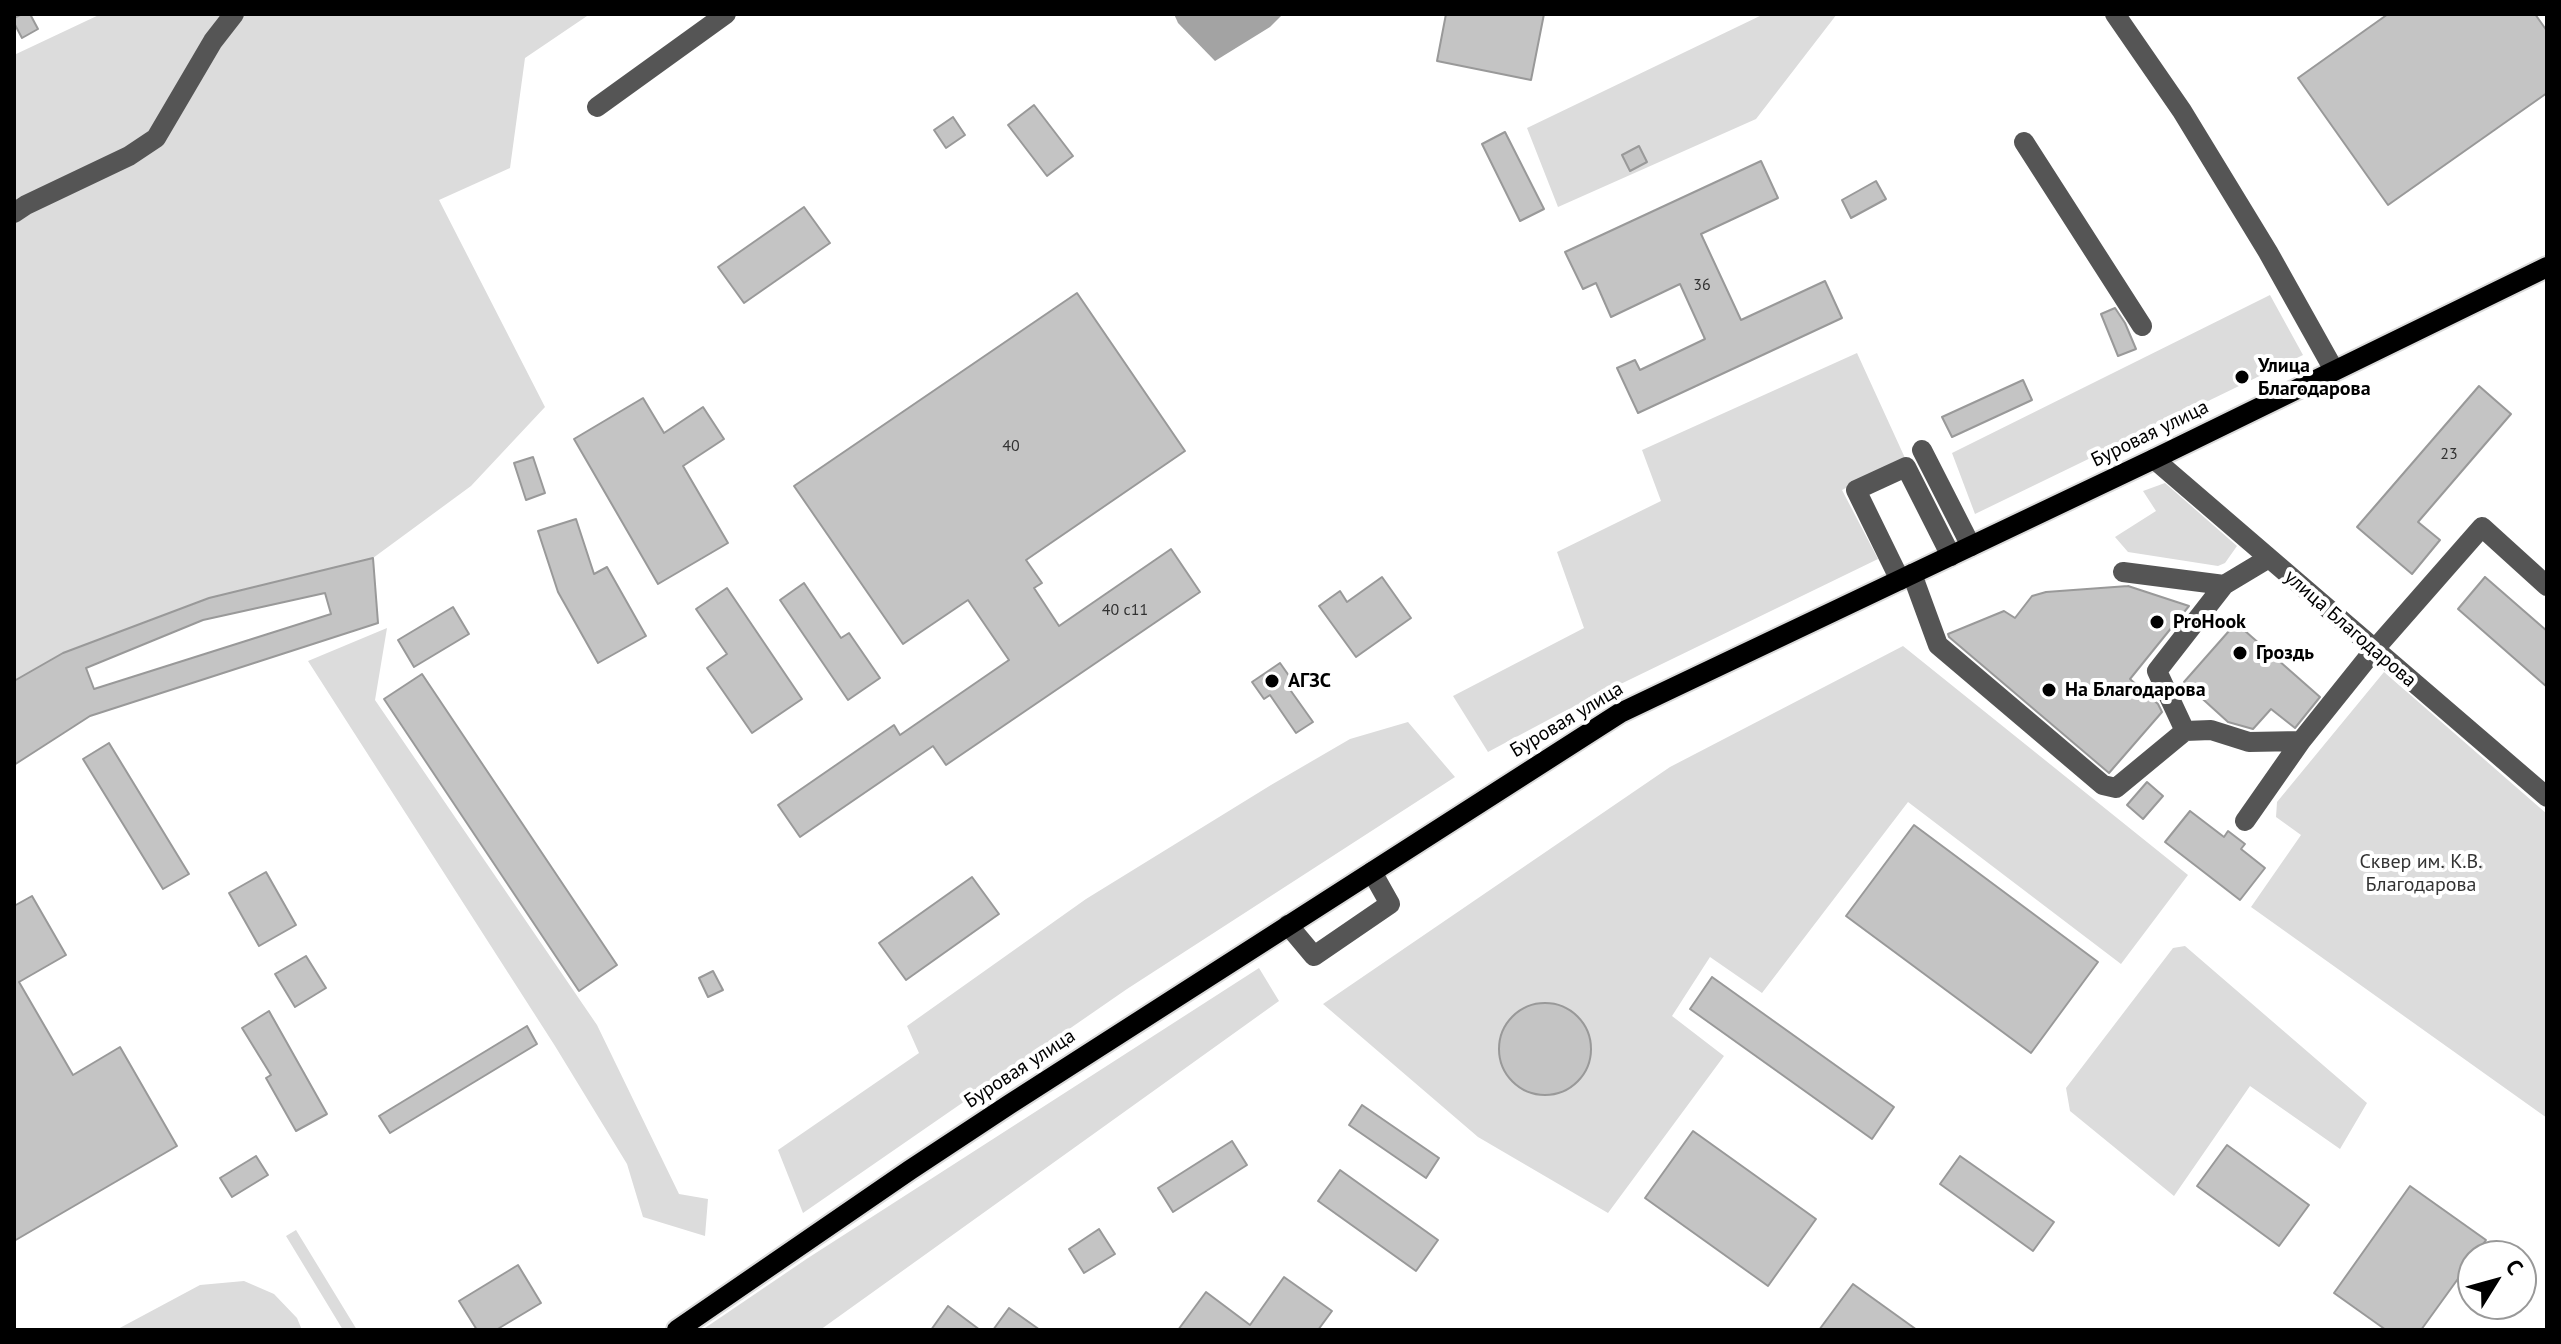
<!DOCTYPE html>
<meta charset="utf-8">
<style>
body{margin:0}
#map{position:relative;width:2561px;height:1344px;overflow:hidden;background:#fff;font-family:"PT Sans",sans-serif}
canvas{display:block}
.frame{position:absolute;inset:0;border:16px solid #000;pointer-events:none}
.north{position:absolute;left:2457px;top:1240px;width:80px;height:80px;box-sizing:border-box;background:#fff;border:2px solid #999;border-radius:50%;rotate:53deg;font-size:22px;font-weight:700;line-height:32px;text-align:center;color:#000}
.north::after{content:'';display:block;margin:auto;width:28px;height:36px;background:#000;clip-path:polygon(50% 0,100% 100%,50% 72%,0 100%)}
</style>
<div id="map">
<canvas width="2561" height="1344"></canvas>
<div class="frame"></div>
<div class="north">С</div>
</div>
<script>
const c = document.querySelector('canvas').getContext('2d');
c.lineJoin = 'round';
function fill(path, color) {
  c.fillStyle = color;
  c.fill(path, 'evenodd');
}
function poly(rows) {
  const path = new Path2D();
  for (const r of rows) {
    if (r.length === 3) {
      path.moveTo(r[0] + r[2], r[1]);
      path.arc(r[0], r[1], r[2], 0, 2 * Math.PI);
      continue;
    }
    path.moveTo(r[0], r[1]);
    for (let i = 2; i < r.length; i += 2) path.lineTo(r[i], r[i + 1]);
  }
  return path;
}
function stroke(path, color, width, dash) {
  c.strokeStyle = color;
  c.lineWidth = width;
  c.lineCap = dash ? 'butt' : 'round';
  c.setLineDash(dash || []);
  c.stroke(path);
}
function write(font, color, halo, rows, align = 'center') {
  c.font = font + ' "PT Sans",sans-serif';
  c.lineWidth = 8;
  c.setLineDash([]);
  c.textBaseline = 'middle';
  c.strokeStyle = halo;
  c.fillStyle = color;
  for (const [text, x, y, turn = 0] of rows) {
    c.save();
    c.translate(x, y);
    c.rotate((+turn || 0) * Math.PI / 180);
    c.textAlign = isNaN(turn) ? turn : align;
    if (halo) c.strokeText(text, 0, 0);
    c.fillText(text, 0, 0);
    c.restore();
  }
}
const green = poly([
 [101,14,590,14,525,58,510,168,439,200,545,407,471,486,373,558,209,598,63,653,14,681,14,55],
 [1764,14,1837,14,1756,119,1558,207,1527,128],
 [2270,295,2303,355,1975,514,1952,453],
 [1857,353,1905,458,1842,490,1878,559,1563,712,1488,752,1453,696,1584,628,1557,552,1661,501,1642,450],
 [2165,483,2237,546,2225,563,2218,566,2128,552,2115,537,2156,511,2143,491],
 [387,628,375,700,597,1025,679,1194,708,1199,705,1236,643,1217,627,1164,555,1046,308,661],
 [1903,646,2188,875,2121,964,1908,802,1762,993,1710,957,1672,1016,1724,1056,1608,1213,1478,1137,1323,1004,1670,767],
 [2384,672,2547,814,2547,1118,2251,907,2301,835,2276,817,2277,802],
 [1408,722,1455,777,1127,989,803,1213,778,1150,919,1053,907,1026,1086,899,1271,785,1350,739],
 [2185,946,2367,1103,2340,1149,2250,1086,2174,1196,2070,1111,2066,1088,2173,948],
 [1259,968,1279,1001,820,1330,702,1330,808,1258],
 [296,1230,357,1330,343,1330,286,1236],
 [244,1281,274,1294,297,1318,302,1330,116,1330,200,1285]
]);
const water = poly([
 [1174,14,1283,14,1270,27,1215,61,1178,23]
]);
const building = poly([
 [22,14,30,14,38,29,22,38,14,23,14,18,22,14],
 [1446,14,1544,14,1531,80,1437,61,1446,14],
 [2388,14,2535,14,2547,31,2547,93,2388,205,2298,78,2388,14],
 [1034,105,1073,156,1047,176,1008,125,1034,105],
 [953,117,965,135,946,148,934,130,953,117],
 [1505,132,1544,209,1520,221,1482,144,1505,132],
 [1639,146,1647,162,1630,171,1622,155,1639,146],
 [1761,161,1778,198,1701,234,1741,320,1825,281,1842,318,1638,413,1617,368,1635,360,1640,370,1705,339,1680,284,1611,317,1596,283,1583,289,1565,252,1761,161],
 [1876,181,1886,199,1851,218,1842,200,1876,181],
 [804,207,830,243,744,303,718,267,804,207],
 [1077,293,1185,451,1026,560,1042,583,1034,588,1059,626,1171,549,1200,592,946,765,933,746,800,837,778,805,894,725,900,735,1009,660,968,600,903,644,794,486,1077,293],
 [2115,308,2125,323,2136,349,2118,356,2101,314,2115,308],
 [2023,380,2032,400,1952,437,1942,417,2023,380],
 [2479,386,2511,414,2418,522,2440,540,2412,574,2357,527,2479,386],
 [643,398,664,433,703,407,724,439,683,466,728,543,658,584,574,439,643,398],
 [533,457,545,493,526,500,514,463,533,457],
 [576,519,594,574,607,567,646,636,598,663,558,592,538,531,576,519],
 [373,558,378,623,90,716,14,765,14,681,63,653,209,598,373,558],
 [325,593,331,614,94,689,86,668,203,620,325,593],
 [1382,577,1411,618,1356,657,1319,606,1340,591,1347,602,1382,577],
 [2485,577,2547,631,2547,687,2458,609,2485,577],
 [804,583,841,638,849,633,880,678,848,700,780,600,804,583],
 [2128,586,2189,606,2130,679,2158,704,2162,712,2109,773,1949,637,1948,634,2004,611,2015,618,2032,596,2046,592,2128,586],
 [727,588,802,699,752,733,707,668,727,654,696,609,727,588],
 [453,607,469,634,414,667,398,640,453,607],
 [2236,623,2320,697,2295,728,2271,709,2253,729,2228,722,2184,682,2236,623],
 [1280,663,1292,680,1286,684,1313,722,1296,733,1270,695,1264,699,1252,682,1280,663],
 [422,674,617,965,579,991,384,699,422,674],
 [109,743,189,874,163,889,83,759,109,743],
 [2147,782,2163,796,2143,819,2127,805,2147,782],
 [2190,811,2224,837,2228,831,2245,844,2241,849,2265,868,2240,900,2165,842,2190,811],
 [1914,825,2098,962,2031,1053,1846,916,1914,825],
 [266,872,296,925,259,946,229,893,266,872],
 [972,877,999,914,906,980,879,943,972,877],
 [32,896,66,955,19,982,73,1075,120,1047,177,1146,14,1241,14,906,32,896],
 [306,956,326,988,295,1007,275,974,306,956],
 [713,971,723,990,708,997,699,978,713,971],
 [1712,977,1894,1107,1872,1139,1690,1009,1712,977],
 [1545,1049,46],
 [269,1011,327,1114,296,1131,266,1078,271,1075,242,1028,269,1011],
 [527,1026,537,1044,390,1133,379,1116,527,1026],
 [1362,1105,1439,1158,1426,1178,1349,1125,1362,1105],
 [1693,1131,1816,1219,1768,1286,1645,1198,1693,1131],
 [1232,1141,1247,1165,1173,1212,1158,1188,1232,1141],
 [2227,1145,2309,1205,2279,1246,2197,1186,2227,1145],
 [256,1156,268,1175,232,1197,220,1178,256,1156],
 [1960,1156,2054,1222,2033,1251,1940,1184,1960,1156],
 [1340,1170,1438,1240,1416,1271,1318,1201,1340,1170],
 [2410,1186,2486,1240,2421,1330,2386,1330,2334,1293,2410,1186],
 [1099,1229,1115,1254,1084,1273,1069,1249,1099,1229],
 [518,1265,541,1303,496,1330,477,1330,459,1301,518,1265],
 [1284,1277,1332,1311,1318,1330,1178,1330,1206,1292,1250,1325,1284,1277],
 [1853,1284,1917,1330,1819,1330,1853,1284],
 [948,1306,980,1330,931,1330,948,1306],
 [1009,1308,1040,1330,993,1330,1009,1308]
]);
const minor = poly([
 [2115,14,2182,111,2268,252,2334,370],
 [597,107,726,14],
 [2024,142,2142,326],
 [14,213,26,205,129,156,156,138,213,41,234,14],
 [1922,450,1971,546],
 [2154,459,2547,797],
 [2123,572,2224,585,2269,558],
 [1912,574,1938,645,2103,785,2116,788,2185,731,2211,730,2249,742,2301,741,2374,650,2482,527,2547,586],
 [1900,580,1856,490,1906,467,1951,556],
 [2185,731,2157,671,2224,585],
 [2245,821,2301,741],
 [1288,925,1314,956,1390,904,1372,872]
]);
const major = poly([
 [677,1330,910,1170,1010,1104,1620,713,2154,459,2547,267]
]);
const markers = [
 [2242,377,8,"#000"],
 [2157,622,8,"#000"],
 [2240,653,8,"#000"],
 [1272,681,8,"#000"],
 [2049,690,8,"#000"]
];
const numberNames = [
 ["36",1702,285],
 ["40",1011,446],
 ["23",2449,454],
 ["40 с11",1125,610]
];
const poiNames = [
 ["Улица",2258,366],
 ["Благодарова",2258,389],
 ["ProHook",2173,622],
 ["Гроздь",2256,653],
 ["АГЗС",1288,681],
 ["На Благодарова",2065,690]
];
const streetNames = [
 ["Буровая улица",2150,434,-26],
 ["улица Благодарова",2350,629,41],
 ["Буровая улица",1567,720,-31],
 ["Буровая улица",1020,1069,-33]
];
const parkNames = [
 ["Сквер им. К.В.",2421,862],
 ["Благодарова",2421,885]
];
fill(green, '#dcdcdc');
fill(water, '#a3a3a3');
fill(building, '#c4c4c4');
stroke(building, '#999', 2);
stroke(major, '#dbdbdb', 24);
stroke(minor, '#555', 20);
stroke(major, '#000', 20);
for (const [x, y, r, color] of markers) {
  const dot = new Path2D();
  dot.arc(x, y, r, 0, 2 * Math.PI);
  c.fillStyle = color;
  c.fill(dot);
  stroke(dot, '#fff', 3);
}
write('16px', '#313131', null, numberNames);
write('bold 20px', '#000', '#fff', poiNames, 'left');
write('20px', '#000', '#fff', streetNames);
write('20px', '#333', '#fff', parkNames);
</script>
